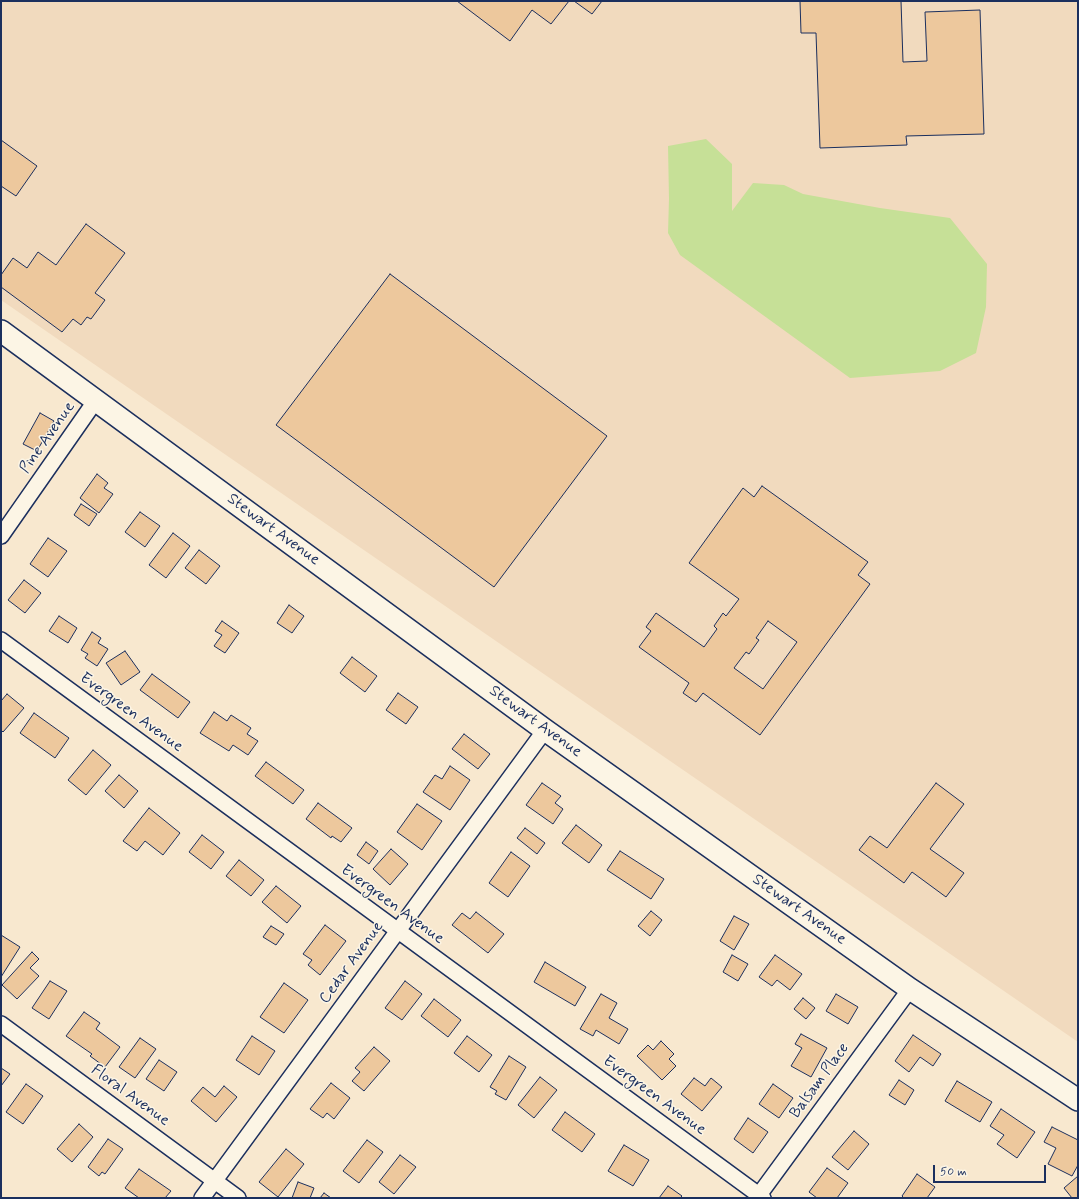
<!DOCTYPE html>
<style>
body{margin:0}
#map{position:relative;width:1079px;height:1199px;overflow:hidden;background:#f8e8cf;font-family:Mynerve,sans-serif}
canvas{display:block}
.frame{position:absolute;inset:0;border:2px solid #1b2f5e;pointer-events:none}
.scale{position:absolute;left:933px;top:1165px;width:113px;height:18px;box-sizing:border-box;border:2px solid #1b2f5e;border-top:0;padding-left:5px;font-size:12px;line-height:14px;white-space:nowrap;color:#1b2f5e;-webkit-text-stroke:3px #fcf5e5;paint-order:stroke}
</style>
<div id="map">
<canvas width="1079" height="1199"></canvas>
<div class="frame"></div>
<div class="scale">50 m</div>
</div>
<script>
const c = document.querySelector('canvas').getContext('2d');
c.lineJoin = 'round';
function fill(path, color) {
  c.fillStyle = color;
  c.fill(path, 'evenodd');
}
function poly(rows) {
  const path = new Path2D();
  for (const r of rows) {
    path.moveTo(r[0], r[1]);
    for (let i = 2; i < r.length; i += 2) path.lineTo(r[i], r[i + 1]);
  }
  return path;
}
function stroke(path, color, width, dash) {
  c.strokeStyle = color;
  c.lineWidth = width;
  c.lineCap = dash ? 'butt' : 'round';
  c.setLineDash(dash || []);
  c.stroke(path);
}
function write(font, color, halo, rows, align = 'center') {
  c.font = font + ' Mynerve,sans-serif';
  c.lineWidth = 3;
  c.setLineDash([]);
  c.textBaseline = 'middle';
  c.strokeStyle = halo;
  c.fillStyle = color;
  for (const [text, x, y, turn = 0] of rows) {
    c.save();
    c.translate(x, y);
    c.rotate((+turn || 0) * Math.PI / 180);
    c.textAlign = isNaN(turn) ? turn : align;
    if (halo) c.strokeText(text, 0, 0);
    c.fillText(text, 0, 0);
    c.restore();
  }
}
const built = poly([
 [1,1,1078,1,1078,1042,1,300]
]);
const green = poly([
 [706,139,732,164,732,211,753,183,784,185,803,194,880,208,950,218,987,264,986,307,976,353,940,371,850,378,680,255,668,233,669,199,668,146]
]);
const building = poly([
 [457,1,569,1,551,24,532,10,510,41,457,1],
 [574,1,602,1,592,14,574,1],
 [800,1,901,1,903,62,927,61,925,12,980,10,984,134,906,136,907,145,820,148,816,33,801,33,800,1],
 [1,140,37,166,16,196,1,186,1,140],
 [86,224,125,253,95,293,105,300,91,319,87,317,81,325,73,319,62,332,1,287,1,275,13,258,27,268,38,252,56,265,86,224],
 [390,274,607,436,494,587,276,425,390,274],
 [40,413,54,421,37,451,23,444,40,413],
 [97,474,108,483,104,488,113,494,99,513,80,498,97,474],
 [762,486,868,562,858,575,870,584,760,735,703,693,696,702,683,693,689,683,639,647,651,631,646,627,656,613,704,647,717,629,714,626,723,613,726,616,739,599,689,563,743,488,754,497,762,486],
 [768,621,797,642,763,689,734,668,746,652,749,654,759,640,756,638,768,621],
 [81,504,97,514,89,526,74,515,81,504],
 [140,512,160,526,145,547,125,532,140,512],
 [173,533,190,546,166,578,149,565,173,533],
 [48,538,67,551,48,577,30,564,48,538],
 [199,550,220,566,206,584,185,568,199,550],
 [24,580,41,593,25,613,8,600,24,580],
 [289,605,304,616,292,633,277,623,289,605],
 [59,616,77,628,68,643,49,631,59,616],
 [222,621,239,633,225,653,214,646,222,635,215,631,222,621],
 [92,632,101,638,98,643,108,649,97,666,85,658,88,654,81,650,92,632],
 [125,651,140,672,121,685,106,663,125,651],
 [352,657,377,676,365,692,340,673,352,657],
 [152,674,190,702,178,718,140,690,152,674],
 [398,693,418,707,406,724,386,710,398,693],
 [7,694,24,708,3,732,1,730,1,701,7,694],
 [214,712,227,721,231,715,251,728,247,734,258,741,248,755,233,745,229,751,200,733,214,712],
 [34,713,69,738,55,758,20,733,34,713],
 [464,734,490,754,478,769,452,749,464,734],
 [93,750,111,765,86,795,68,780,93,750],
 [266,762,304,790,293,804,255,776,266,762],
 [450,766,470,780,450,810,423,792,435,775,442,779,450,766],
 [119,775,138,791,124,808,105,791,119,775],
 [542,783,561,796,555,803,563,809,553,824,526,805,542,783],
 [936,783,964,804,930,849,964,873,946,897,912,872,904,883,859,850,870,836,887,848,936,783],
 [318,803,352,828,341,842,332,836,331,838,306,819,318,803],
 [417,804,442,821,422,850,397,832,417,804],
 [149,808,180,833,163,855,145,841,137,851,123,841,149,808],
 [576,825,602,845,589,863,562,843,576,825],
 [525,828,545,843,537,854,517,838,525,828],
 [202,835,224,852,211,869,189,852,202,835],
 [366,842,378,851,369,864,357,855,366,842],
 [391,849,408,864,390,885,373,869,391,849],
 [620,851,664,879,651,899,607,870,620,851],
 [511,852,530,866,508,897,489,883,511,852],
 [239,860,264,880,251,896,226,876,239,860],
 [276,886,301,906,287,923,262,902,276,886],
 [651,911,662,920,650,936,638,926,651,911],
 [476,912,504,934,488,953,452,925,462,913,470,919,476,912],
 [734,916,749,924,734,950,720,941,734,916],
 [325,925,346,941,320,975,308,965,312,960,303,954,325,925],
 [271,926,284,934,276,945,263,937,271,926],
 [1,935,20,947,1,977,1,935],
 [32,952,39,959,30,968,39,976,17,999,2,985,32,952],
 [732,955,748,964,738,981,723,972,732,955],
 [775,955,802,974,790,990,777,980,772,986,759,977,775,955],
 [545,962,586,987,575,1006,534,982,545,962],
 [50,981,67,991,49,1019,32,1008,50,981],
 [405,981,422,994,402,1020,385,1008,405,981],
 [284,983,308,1000,284,1033,260,1017,284,983],
 [601,994,617,1003,609,1018,628,1029,619,1044,596,1030,593,1036,580,1029,601,994],
 [836,994,858,1007,848,1024,826,1011,836,994],
 [803,998,815,1008,806,1019,794,1009,803,998],
 [434,999,461,1020,448,1037,421,1016,434,999],
 [84,1012,100,1023,96,1029,120,1047,105,1067,90,1056,92,1054,66,1036,84,1012],
 [801,1034,827,1048,811,1077,791,1066,802,1048,795,1044,801,1034],
 [913,1035,941,1054,933,1066,920,1057,909,1072,895,1061,913,1035],
 [252,1036,275,1051,259,1075,236,1060,252,1036],
 [467,1036,492,1055,479,1072,454,1053,467,1036],
 [140,1038,156,1049,135,1078,119,1067,140,1038],
 [661,1041,674,1054,669,1059,676,1066,662,1080,637,1056,648,1045,653,1050,661,1041],
 [374,1047,390,1061,364,1091,352,1081,360,1072,355,1068,374,1047],
 [509,1056,526,1067,506,1100,495,1094,497,1091,490,1087,509,1056],
 [159,1060,177,1072,164,1091,146,1079,159,1060],
 [1,1068,10,1074,1,1086,1,1068],
 [540,1077,557,1090,534,1118,518,1105,540,1077],
 [694,1078,705,1086,711,1078,722,1087,702,1111,681,1094,694,1078],
 [899,1080,914,1090,905,1105,889,1095,899,1080],
 [957,1081,992,1102,980,1122,945,1101,957,1081],
 [331,1083,350,1098,334,1119,327,1113,323,1118,310,1109,331,1083],
 [26,1084,43,1096,23,1124,6,1112,26,1084],
 [773,1084,793,1098,779,1118,759,1104,773,1084],
 [224,1086,237,1097,216,1122,191,1101,203,1087,215,1097,224,1086],
 [1001,1109,1035,1132,1017,1158,997,1144,1004,1135,990,1126,1001,1109],
 [565,1112,595,1134,582,1152,552,1130,565,1112],
 [748,1118,768,1132,753,1153,734,1139,748,1118],
 [79,1124,93,1137,72,1162,57,1149,79,1124],
 [1052,1127,1078,1140,1078,1165,1072,1176,1048,1164,1056,1148,1044,1142,1052,1127],
 [854,1131,869,1144,848,1170,832,1157,854,1131],
 [108,1139,123,1149,105,1174,102,1172,99,1176,88,1167,108,1139],
 [367,1140,383,1152,359,1183,343,1171,367,1140],
 [624,1145,649,1160,633,1186,608,1171,624,1145],
 [286,1149,304,1164,278,1197,259,1182,286,1149],
 [400,1155,416,1167,394,1194,379,1182,400,1155],
 [827,1168,848,1183,837,1198,817,1198,809,1192,827,1168],
 [139,1169,171,1191,165,1198,139,1198,125,1188,139,1169],
 [917,1174,935,1187,927,1198,904,1198,902,1196,917,1174],
 [1078,1176,1078,1198,1072,1198,1064,1188,1078,1176],
 [298,1182,314,1188,310,1198,292,1198,298,1182],
 [668,1186,682,1196,680,1198,659,1198,668,1186],
 [324,1193,331,1198,320,1198,324,1193]
]);
const minor = poly([
 [1,536,96,400],
 [1,640,763,1198],
 [1,1024,238,1198],
 [759,1195,910,989],
 [202,1198,545,730]
]);
const secondary = poly([
 [1,331,545,730,910,989,1078,1100]
]);
const streetNames = [
 ["Pine Avenue",48,438,-55],
 ["Stewart Avenue",273,530,36],
 ["Evergreen Avenue",131,713,36],
 ["Stewart Avenue",535,722,36],
 ["Evergreen Avenue",392,905,36],
 ["Stewart Avenue",799,910,35],
 ["Cedar Avenue",352,963,-54],
 ["Balsam Place",820,1081,-54],
 ["Floral Avenue",130,1096,36],
 ["Evergreen Avenue",654,1096,36]
];
fill(built, '#f1dabe');
fill(green, '#c6e097');
fill(building, '#edc89d');
stroke(building, '#1b2f5e', 1);
stroke(minor, '#1b2f5e', 18);
stroke(secondary, '#1b2f5e', 24);
stroke(minor, '#fcf5e5', 15);
stroke(secondary, '#fcf5e5', 21);
write('16px', '#1b2f5e', '#fcf5e5', streetNames);
</script>
